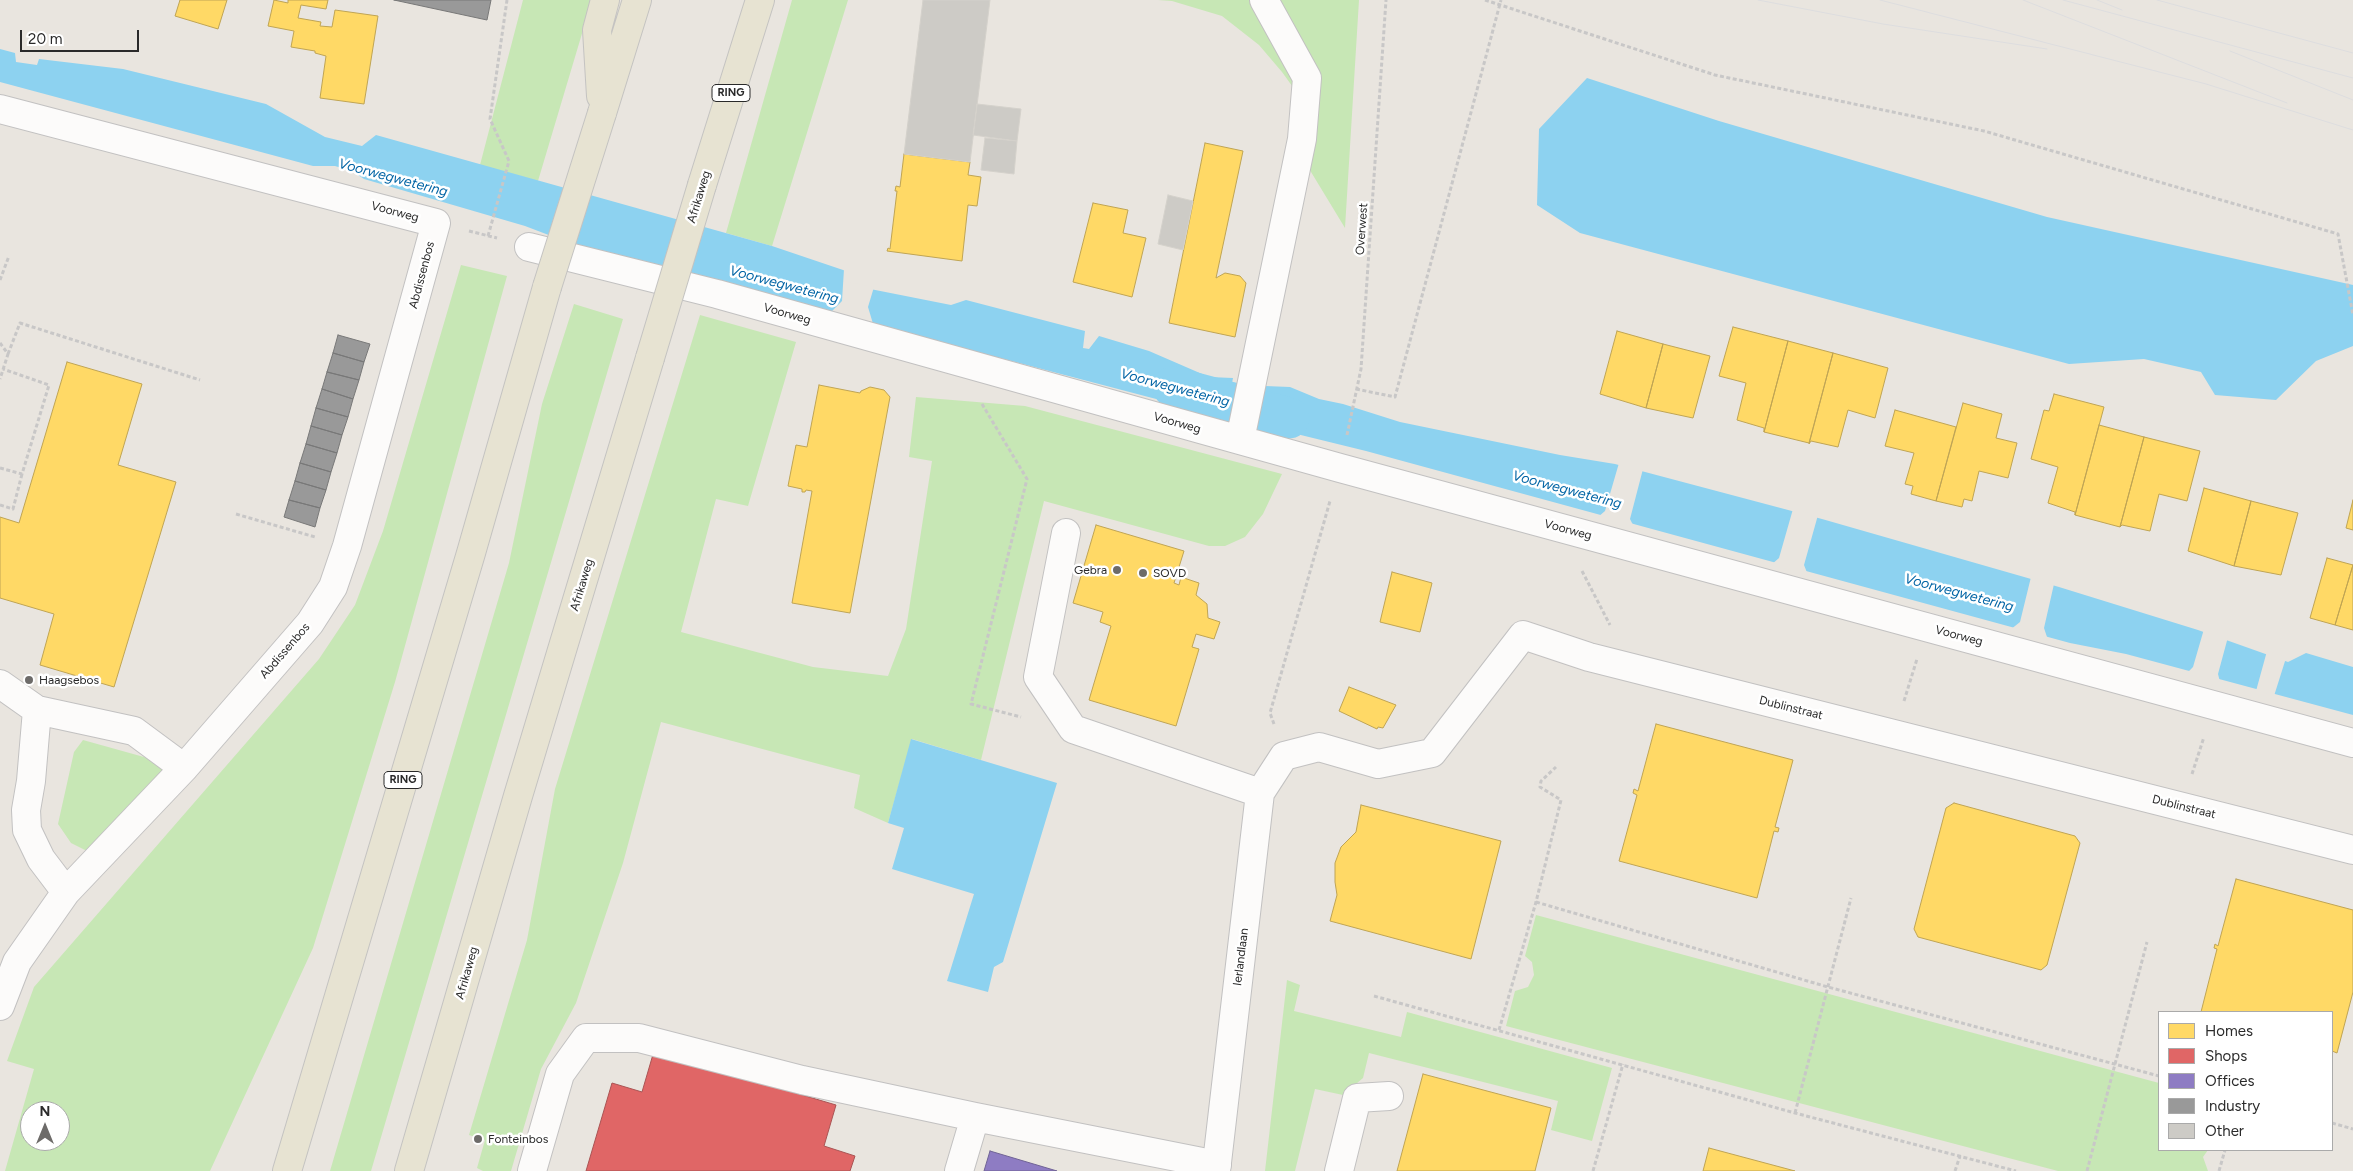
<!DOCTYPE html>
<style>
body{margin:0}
#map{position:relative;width:2353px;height:1171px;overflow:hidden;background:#e9e5df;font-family:Figtree,sans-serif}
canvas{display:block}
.legend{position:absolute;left:2158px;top:1011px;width:175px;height:140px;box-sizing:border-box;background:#fff;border:1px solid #aaa;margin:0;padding:6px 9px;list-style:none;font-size:15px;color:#2a2a2a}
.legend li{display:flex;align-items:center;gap:10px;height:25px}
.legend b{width:25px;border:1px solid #aaa}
.north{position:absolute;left:20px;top:1101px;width:50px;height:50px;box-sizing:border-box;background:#fff;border:1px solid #aaa;border-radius:50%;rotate:0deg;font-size:14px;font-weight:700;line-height:20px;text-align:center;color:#2a2a2a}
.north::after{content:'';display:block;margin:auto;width:18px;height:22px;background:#6d6b69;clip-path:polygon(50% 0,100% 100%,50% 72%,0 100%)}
.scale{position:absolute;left:20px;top:30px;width:119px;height:22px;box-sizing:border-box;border:2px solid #2a2a2a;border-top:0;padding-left:6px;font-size:15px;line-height:18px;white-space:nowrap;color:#2a2a2a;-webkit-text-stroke:4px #fff;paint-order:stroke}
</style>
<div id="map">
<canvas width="2353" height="1171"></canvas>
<ul class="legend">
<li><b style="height:14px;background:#ffd966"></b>Homes</li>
<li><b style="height:14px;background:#e06666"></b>Shops</li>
<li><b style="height:14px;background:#8e7cc3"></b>Offices</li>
<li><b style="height:14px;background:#999"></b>Industry</li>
<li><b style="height:14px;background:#cdcbc6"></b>Other</li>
</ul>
<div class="north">N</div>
<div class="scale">20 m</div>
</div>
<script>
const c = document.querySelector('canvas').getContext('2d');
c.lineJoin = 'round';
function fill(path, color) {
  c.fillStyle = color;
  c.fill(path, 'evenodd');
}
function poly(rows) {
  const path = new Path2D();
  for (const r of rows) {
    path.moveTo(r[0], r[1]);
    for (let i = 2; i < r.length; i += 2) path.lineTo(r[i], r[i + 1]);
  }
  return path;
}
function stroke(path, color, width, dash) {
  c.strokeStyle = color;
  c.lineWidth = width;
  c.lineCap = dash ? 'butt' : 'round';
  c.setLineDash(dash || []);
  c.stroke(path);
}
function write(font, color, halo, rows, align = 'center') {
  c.font = font + ' Figtree,sans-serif';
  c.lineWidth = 5;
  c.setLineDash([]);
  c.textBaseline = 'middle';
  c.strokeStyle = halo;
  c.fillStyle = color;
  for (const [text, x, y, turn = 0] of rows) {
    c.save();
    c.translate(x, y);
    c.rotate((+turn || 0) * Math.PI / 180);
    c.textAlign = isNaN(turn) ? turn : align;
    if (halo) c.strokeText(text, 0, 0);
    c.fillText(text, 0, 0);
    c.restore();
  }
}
const green = poly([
 [523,0,592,0,538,181,480,165],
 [792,0,848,0,772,246,726,233],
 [1158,0,1359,0,1345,228,1308,167,1300,97,1282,72,1259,45,1222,16,1172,1],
 [461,265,507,276,395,682,313,948,210,1171,5,1171,34,1069,7,1061,34,987,319,659,355,605,383,531],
 [30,1111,60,1111,60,1141,30,1141],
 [574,304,623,319,371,1171,330,1171,509,563,542,404],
 [700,315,796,342,748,506,716,499,681,632,813,667,888,676,906,629,932,461,909,457,916,397,1025,406,1282,474,1263,514,1245,537,1225,546,1209,546,1044,501,981,760,912,739,888,823,854,808,860,775,661,722,623,863,576,1003,541,1069,511,1171,483,1171,477,1168,485,1140,469,1135,527,940,555,789],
 [83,740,169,764,87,851,71,843,58,824,74,752],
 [1536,915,2159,1083,2159,1150,2208,1150,2203,1157,2208,1171,2058,1171,1506,1026,1515,991,1528,987,1534,975,1532,962,1525,956],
 [1287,980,1300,985,1294,1011,1401,1037,1407,1012,1612,1068,1592,1141,1551,1130,1558,1101,1369,1053,1363,1078,1343,1095,1315,1089,1295,1171,1265,1171]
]);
const water = poly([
 [0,49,15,53,16,62,37,65,39,59,123,69,266,104,325,137,362,146,376,135,772,246,846,271,845,284,951,305,966,300,1085,331,1083,348,1089,349,1099,336,1149,351,1209,377,1233,378,1227,409,1221,416,588,250,525,226,364,179,352,171,335,166,313,166,0,82],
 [1587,78,1719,121,2047,217,2353,285,2353,346,2316,361,2276,400,2215,395,2201,372,2144,359,2069,364,1580,233,1537,205,1539,129],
 [1265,386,1290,387,1319,399,1343,404,1400,422,1560,455,1615,464,1822,519,2059,587,2198,630,2288,662,2306,653,2353,667,2353,715,2126,654,2070,643,1366,451,1260,425,1258,418],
 [911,739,1057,783,1003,962,994,967,988,992,947,981,974,894,892,869,904,828,888,823]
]);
const pier = poly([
 [844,269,848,270,848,282,874,287,868,307,874,327,828,315,842,301],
 [1619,463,1643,469,1630,519,1634,527,1598,517,1605,511],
 [1793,509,1818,515,1804,565,1808,575,1771,565,1779,558],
 [2031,577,2054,584,2044,628,2048,640,2010,630,2020,622],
 [2204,629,2228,637,2218,674,2220,682,2187,673,2193,667],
 [2267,651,2286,658,2274,696,2256,691]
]);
const homes = poly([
 [180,0,227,0,218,29,175,16,180,0],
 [274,0,288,3,288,0,328,0,326,9,301,5,298,18,321,22,320,26,332,27,335,10,378,16,364,104,320,98,326,56,315,53,315,51,291,47,294,31,268,26,274,0],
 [1205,143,1243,151,1216,278,1225,273,1240,276,1246,283,1235,337,1169,323,1205,143],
 [904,154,970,162,968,175,981,177,977,206,968,205,962,261,887,251,888,248,890,249,897,191,895,191,896,186,900,187,904,154],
 [1093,203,1128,210,1123,233,1146,238,1132,297,1073,282,1093,203],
 [1733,327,1788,341,1764,432,1764,428,1737,420,1746,383,1719,376,1733,327],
 [1617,331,1663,344,1646,408,1600,394,1617,331],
 [1788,341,1833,353,1809,443,1764,432,1788,341],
 [1663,344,1710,356,1693,418,1646,408,1663,344],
 [1833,353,1888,368,1875,418,1848,410,1838,447,1811,441,1809,444,1833,353],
 [67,362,142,384,118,465,176,482,114,687,40,665,54,614,0,598,0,517,19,523,67,362],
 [819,385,860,393,861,391,870,387,884,390,890,397,850,613,792,603,812,491,806,490,805,492,802,492,802,489,788,486,796,445,807,447,819,385],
 [2054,394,2104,407,2075,515,2075,512,2048,503,2058,467,2031,459,2044,410,2049,411,2054,394],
 [1963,403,2002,414,1996,438,2017,443,2008,478,1979,471,1972,501,1964,499,1962,507,1936,501,1963,403],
 [1895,410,1956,427,1936,501,1911,494,1913,486,1905,484,1914,453,1885,446,1895,410],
 [2099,425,2144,437,2120,527,2075,515,2099,425],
 [2144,437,2200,451,2187,501,2159,494,2150,531,2122,525,2120,527,2144,437],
 [2204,488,2251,501,2234,566,2188,551,2204,488],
 [2353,500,2353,530,2346,528,2353,500],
 [2251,501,2298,513,2281,575,2234,566,2251,501],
 [1096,525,1184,551,1174,583,1179,585,1181,577,1199,583,1196,595,1207,604,1208,618,1220,622,1214,639,1196,634,1192,647,1199,649,1176,726,1089,700,1111,626,1100,622,1103,612,1073,603,1096,525],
 [2327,558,2353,565,2335,625,2310,618,2327,558],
 [2353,565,2353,630,2335,625,2353,565],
 [1392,572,1432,583,1420,632,1380,622,1392,572],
 [1349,687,1396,705,1383,728,1378,727,1377,729,1339,711,1349,687],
 [1656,724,1793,760,1775,827,1779,828,1778,832,1774,831,1757,898,1619,861,1637,795,1633,793,1634,789,1638,791,1656,724],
 [1954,803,2075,836,2080,843,2047,965,2041,970,1918,937,1914,929,1946,808,1954,803],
 [1361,805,1501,841,1471,959,1330,921,1337,895,1335,882,1335,863,1341,847,1356,832,1361,805],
 [2236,879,2353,910,2353,992,2337,1053,2332,1051,2332,1012,2201,1012,2217,949,2214,948,2215,944,2218,946,2236,879],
 [1423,1074,1551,1108,1535,1171,1397,1171,1423,1074],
 [1709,1148,1795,1171,1703,1171,1709,1148]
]);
const shops = poly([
 [654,1051,836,1105,824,1146,855,1156,850,1171,586,1171,612,1083,642,1092,654,1051]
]);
const offices = poly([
 [990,1151,1057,1171,984,1171,990,1151]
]);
const industry = poly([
 [394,0,491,0,487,20,394,0],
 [338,335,370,344,364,362,333,353,338,335],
 [333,353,364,362,359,380,327,372,333,353],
 [327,372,359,380,353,399,322,389,327,372],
 [322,389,353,399,348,417,316,408,322,389],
 [316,408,348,417,342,435,311,426,316,408],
 [311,426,342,435,337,453,306,444,311,426],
 [306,444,337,453,331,472,300,463,306,444],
 [300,463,331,472,326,490,295,481,300,463],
 [295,481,326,490,320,508,289,500,295,481],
 [289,500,320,508,315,527,284,517,289,500]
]);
const canal = poly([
 [1173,387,1289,418]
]);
const building = poly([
 [923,0,990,0,970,162,904,154,923,0],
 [977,104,1021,109,1017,141,973,135,977,104],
 [985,138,1017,141,1014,174,981,170,985,138],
 [1168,195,1193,201,1183,250,1158,244,1168,195]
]);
const path = poly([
 [1485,0,1715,75,1984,131,2338,234,2353,315],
 [469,231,497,238],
 [488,236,509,161,490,119,507,0],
 [0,280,9,256],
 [0,343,8,354,0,379],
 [8,354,20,323,200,380],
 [1356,389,1395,397,1501,0],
 [982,404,1027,479,971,704,1021,717],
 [1347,435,1361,369,1386,0],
 [0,468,22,474,49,385,3,369],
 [0,505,13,509,22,474],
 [236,514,315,537],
 [1582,571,1610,625],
 [1904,701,1917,659],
 [1274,724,1270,713,1330,501],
 [2192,774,2204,737],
 [1536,902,1828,987,2159,1076],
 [1374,996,1795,1113,2016,1171],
 [1499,1030,1536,902,1561,800,1540,787,1541,781,1556,767],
 [1795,1113,1851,898],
 [2332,1123,2353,1129],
 [1593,1171,1623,1064],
 [1955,1171,1960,1156],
 [2087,1171,2147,942],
 [2219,1171,2225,1150]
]);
const minor = poly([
 [0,109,436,223,347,546,333,587,310,623,184,768,66,892,17,962,0,1006],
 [529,247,717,294,1340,468,2353,743],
 [1240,440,1302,139,1307,78,1264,0],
 [1066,533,1038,677,1073,729,1260,793],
 [0,684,37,710,134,731,184,768],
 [37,710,31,781,26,810,27,830,41,859,66,892],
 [532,1171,560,1074,586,1038,639,1038,802,1080,975,1117,1217,1165],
 [959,1171,975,1117],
 [1216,1171,1260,793,1284,756,1319,747,1378,764,1432,753,1523,635,1589,657,2353,850],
 [1339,1171,1357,1098,1389,1096]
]);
const major = poly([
 [601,96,597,30,605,0],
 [602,113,637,0],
 [702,185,760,0],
 [287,1171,471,553,547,287],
 [409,1171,518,796,650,358]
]);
const tram = poly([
 [1758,0,1883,24,2047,49],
 [1880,0,2206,84,2353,130],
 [2023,0,2287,103],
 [2063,0,2353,78],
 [2097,0,2122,10],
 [2157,0,2353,53],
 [2230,51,2353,100]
]);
const majorBridge = poly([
 [547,287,602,113],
 [650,358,702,185]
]);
const markers = [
 [1117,570,5,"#6d6b69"],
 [1143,573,5,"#6d6b69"],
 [29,680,5,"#6d6b69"],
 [478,1139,5,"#6d6b69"]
];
const shields = [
 [731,93,38],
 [403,780,38]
];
const shieldNames = [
 ["RING",731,93],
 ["RING",403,780]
];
const streetNames = [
 ["Afrikaweg",699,197,-73],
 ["Voorweg",395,212,15],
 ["Overwest",1362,229,-86],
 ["Abdissenbos",422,275,-75],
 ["Voorweg",787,314,16],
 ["Voorweg",1177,423,16],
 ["Voorweg",1568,530,15],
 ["Afrikaweg",582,585,-73],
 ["Voorweg",1959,636,15],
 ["Abdissenbos",285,651,-49],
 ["Dublinstraat",1791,708,14],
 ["Dublinstraat",2184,807,14],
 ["Ierlandlaan",1241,957,-83],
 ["Afrikaweg",467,973,-74]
];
const poiNames = [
 ["Gebra",1107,570,"right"],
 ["SOVD",1153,573],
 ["Haagsebos",39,680],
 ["Fonteinbos",488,1139]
];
const waterNames = [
 ["Voorwegwetering",393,178,15],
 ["Voorwegwetering",784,285,15],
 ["Voorwegwetering",1175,388,15],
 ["Voorwegwetering",1567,490,15],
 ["Voorwegwetering",1959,593,15]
];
fill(green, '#c7e7b5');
fill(water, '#8dd2f0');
fill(pier, '#e9e5df');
fill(homes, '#ffd966');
stroke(homes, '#bfa454', 1);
fill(shops, '#e06666');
stroke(shops, '#a95454', 1);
fill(offices, '#8e7cc3');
stroke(offices, '#706395', 1);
fill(industry, '#999');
stroke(industry, '#787878', 1);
stroke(canal, '#8dd2f0', 41);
fill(building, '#cdcbc6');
stroke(building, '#d4d1cb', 1);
stroke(minor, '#c2c1c1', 30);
stroke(major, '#c4c3c1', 30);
stroke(path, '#c8c7c7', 3, [4, 2.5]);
stroke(minor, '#fcfbfa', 28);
stroke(major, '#e7e3d2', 28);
stroke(tram, '#dddddf', 1);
stroke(majorBridge, '#c4c3c1', 30, []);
stroke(majorBridge, '#e7e3d2', 28);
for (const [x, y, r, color] of markers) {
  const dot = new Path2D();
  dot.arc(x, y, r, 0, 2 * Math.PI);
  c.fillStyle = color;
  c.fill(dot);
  stroke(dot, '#fff', 2);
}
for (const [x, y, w] of shields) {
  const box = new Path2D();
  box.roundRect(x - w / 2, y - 8.5, w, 17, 4);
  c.fillStyle = '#fff';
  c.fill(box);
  stroke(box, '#2a2a2a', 1);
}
write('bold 11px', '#2a2a2a', null, shieldNames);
write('12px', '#2a2a2a', '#fff', streetNames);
write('12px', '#2a2a2a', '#fff', poiNames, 'left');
write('italic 14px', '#0365a5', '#fff', waterNames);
</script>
